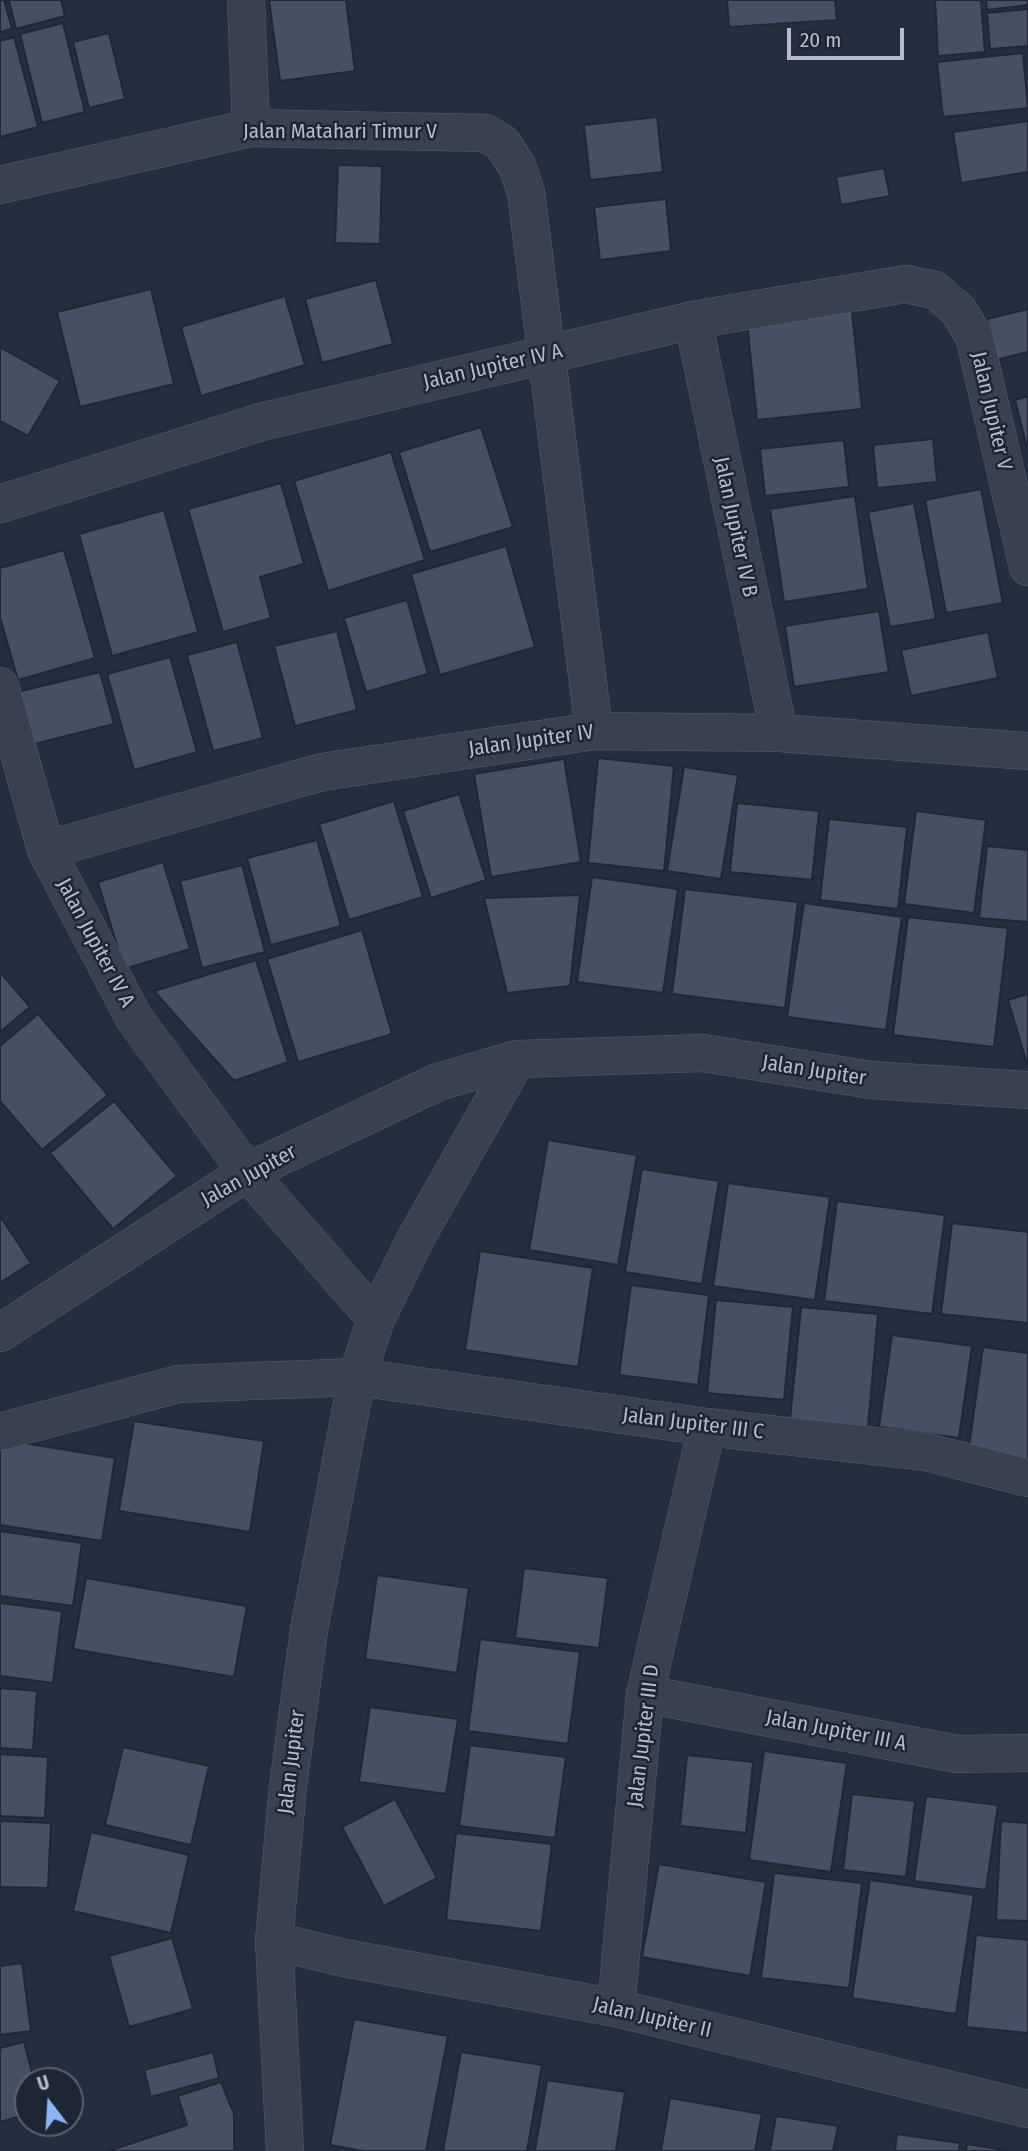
<!DOCTYPE html>
<style>
body{margin:0}
#map{position:relative;width:1028px;height:2151px;overflow:hidden;background:#242f3e;font-family:"Fira Sans Condensed",sans-serif}
canvas{display:block}
.north{position:absolute;left:14px;top:2067px;width:70px;height:70px;box-sizing:border-box;background:#1d2633;border:2px solid #59626f;border-radius:50%;rotate:343deg;font-size:19px;font-weight:700;line-height:28px;text-align:center;color:#b4bcc9}
.north::after{content:'';display:block;margin:auto;width:24px;height:32px;background:#8ab4f8;clip-path:polygon(50% 0,100% 100%,50% 72%,0 100%)}
.scale{position:absolute;left:787px;top:28px;width:117px;height:32px;box-sizing:border-box;border:4px solid #b4bcc9;border-top:0;padding-left:9px;font-size:21px;line-height:24px;white-space:nowrap;color:#b4bcc9;-webkit-text-stroke:5px #1d2633;paint-order:stroke}
</style>
<div id="map">
<canvas width="1028" height="2151"></canvas>
<div class="north">U</div>
<div class="scale">20 m</div>
</div>
<script>
const c = document.querySelector('canvas').getContext('2d');
c.lineJoin = 'round';
function fill(path, color) {
  c.fillStyle = color;
  c.fill(path, 'evenodd');
}
function poly(rows) {
  const path = new Path2D();
  for (const r of rows) {
    path.moveTo(r[0], r[1]);
    for (let i = 2; i < r.length; i += 2) path.lineTo(r[i], r[i + 1]);
  }
  return path;
}
function stroke(path, color, width, dash) {
  c.strokeStyle = color;
  c.lineWidth = width;
  c.lineCap = dash ? 'butt' : 'round';
  c.setLineDash(dash || []);
  c.stroke(path);
}
function write(font, color, halo, rows, align = 'center') {
  c.font = font + ' "Fira Sans Condensed",sans-serif';
  c.lineWidth = 5;
  c.setLineDash([]);
  c.textBaseline = 'middle';
  c.strokeStyle = halo;
  c.fillStyle = color;
  for (const [text, x, y, turn = 0] of rows) {
    c.save();
    c.translate(x, y);
    c.rotate((+turn || 0) * Math.PI / 180);
    c.textAlign = isNaN(turn) ? turn : align;
    if (halo) c.strokeText(text, 0, 0);
    c.fillText(text, 0, 0);
    c.restore();
  }
}
const building = poly([
 [0,0,4,0,12,29,0,32,0,0],
 [9,0,61,0,65,16,16,29,9,0],
 [269,0,346,0,355,71,280,81,269,0],
 [727,0,835,0,837,20,729,27,727,0],
 [935,0,981,0,985,52,938,56,935,0],
 [986,0,1028,0,1028,5,987,10,986,0],
 [1028,9,1028,46,990,49,987,13,1028,9],
 [63,23,85,112,42,123,20,34,63,23],
 [109,33,125,99,89,108,73,42,109,33],
 [14,37,38,127,0,137,0,41,14,37],
 [1023,53,1028,108,943,117,937,62,1023,53],
 [657,117,663,172,590,180,584,125,657,117],
 [1028,121,1028,172,961,183,953,132,1028,121],
 [338,165,382,166,380,244,335,243,338,165],
 [884,168,890,196,841,205,836,177,884,168],
 [666,199,671,251,600,260,594,207,666,199],
 [376,280,393,344,322,363,305,299,376,280],
 [151,289,174,384,80,407,57,312,151,289],
 [285,296,305,365,201,396,181,327,285,296],
 [1028,309,1028,352,996,360,987,319,1028,309],
 [852,311,862,409,757,420,747,322,852,311],
 [0,347,60,381,28,436,0,421,0,347],
 [1028,396,1028,452,1015,400,1028,396],
 [481,427,513,527,430,552,399,452,481,427],
 [933,439,937,482,877,488,873,445,933,439],
 [844,440,849,487,765,496,760,449,844,440],
 [391,452,425,560,328,591,294,481,391,452],
 [281,483,304,564,260,577,271,618,223,632,188,509,281,483],
 [981,489,1003,603,946,613,925,500,981,489],
 [855,496,868,589,784,602,770,509,855,496],
 [914,503,936,619,890,627,868,512,914,503],
 [164,510,198,632,112,656,79,534,164,510],
 [506,546,535,647,440,675,411,574,506,546],
 [64,550,95,658,18,680,0,617,0,568,64,550],
 [407,600,428,674,366,692,344,618,407,600],
 [879,611,889,672,794,687,785,626,879,611],
 [337,631,357,710,295,726,274,646,337,631],
 [988,632,998,678,911,696,901,650,988,632],
 [237,642,263,738,213,751,187,655,237,642],
 [170,657,197,752,134,770,107,674,170,657],
 [100,672,114,724,30,745,17,692,100,672],
 [598,758,674,766,664,871,588,863,598,758],
 [564,759,581,862,491,877,474,774,564,759],
 [684,767,738,775,721,879,667,871,684,767],
 [459,794,486,880,431,898,403,811,459,794],
 [394,801,423,897,349,920,319,824,394,801],
 [737,803,819,811,812,880,730,872,737,803],
 [916,811,986,820,974,913,904,904,916,811],
 [829,819,907,827,898,909,820,900,829,819],
 [317,840,341,926,271,945,247,858,317,840],
 [987,846,1028,850,1028,922,979,918,987,846],
 [163,862,190,949,124,969,98,882,163,862],
 [242,865,265,952,202,968,180,881,242,865],
 [592,877,678,889,663,993,577,982,592,877],
 [685,889,798,902,785,1008,672,994,685,889],
 [580,895,570,986,507,993,484,898,580,895],
 [804,903,902,917,886,1030,787,1017,804,903],
 [908,917,1008,928,994,1047,893,1035,908,917],
 [362,930,392,1034,298,1062,267,959,362,930],
 [256,960,288,1062,234,1081,154,991,256,960],
 [0,972,30,1007,0,1032,0,972],
 [1028,994,1028,1064,1027,1064,1008,1000,1028,994],
 [38,1014,108,1095,42,1150,0,1101,0,1046,38,1014],
 [114,1101,177,1176,113,1229,50,1153,114,1101],
 [548,1140,637,1155,618,1265,529,1250,548,1140],
 [642,1169,719,1181,702,1284,625,1272,642,1169],
 [728,1183,830,1197,815,1300,713,1286,728,1183],
 [837,1201,945,1215,932,1314,824,1301,837,1201],
 [0,1216,31,1263,0,1283,0,1216],
 [952,1223,1028,1232,1028,1323,941,1314,952,1223],
 [480,1251,593,1268,578,1367,465,1350,480,1251],
 [631,1285,709,1295,698,1385,619,1375,631,1285],
 [716,1300,793,1307,784,1400,707,1393,716,1300],
 [801,1307,878,1314,868,1427,790,1420,801,1307],
 [892,1335,972,1346,959,1438,879,1427,892,1335],
 [983,1347,1028,1353,1028,1462,968,1454,983,1347],
 [134,1421,264,1441,250,1532,119,1511,134,1421],
 [0,1439,115,1458,102,1541,0,1525,0,1439],
 [0,1531,82,1543,73,1606,0,1596,0,1531],
 [524,1568,608,1578,599,1648,515,1638,524,1568],
 [377,1575,469,1588,457,1673,365,1659,377,1575],
 [86,1578,247,1606,234,1677,73,1649,86,1578],
 [0,1603,62,1611,53,1683,0,1676,0,1603],
 [480,1639,580,1652,568,1744,468,1731,480,1639],
 [0,1688,37,1691,33,1750,0,1748,0,1688],
 [370,1707,458,1719,446,1794,359,1782,370,1707],
 [470,1745,566,1757,555,1838,459,1826,470,1745],
 [123,1747,209,1766,191,1845,105,1825,123,1747],
 [764,1751,847,1763,831,1872,749,1860,764,1751],
 [0,1754,48,1757,45,1818,0,1816,0,1754],
 [687,1755,753,1762,746,1833,680,1826,687,1755],
 [852,1794,915,1801,906,1877,843,1870,852,1794],
 [926,1796,998,1805,986,1890,914,1881,926,1796],
 [395,1799,437,1878,384,1906,342,1827,395,1799],
 [0,1821,51,1823,48,1888,0,1887,0,1821],
 [1001,1821,1028,1823,1028,1921,996,1920,1001,1821],
 [91,1832,189,1855,171,1933,73,1911,91,1832],
 [456,1833,552,1844,541,1931,446,1920,456,1833],
 [659,1864,766,1882,750,1976,642,1957,659,1864],
 [774,1873,862,1883,849,1988,761,1978,774,1873],
 [870,1880,974,1895,956,2014,852,1998,870,1880],
 [976,1935,1028,1940,1028,2033,966,2027,976,1935],
 [172,1938,193,2009,129,2027,109,1956,172,1938],
 [22,1963,31,2031,0,2035,0,1966,22,1963],
 [354,2019,448,2036,426,2151,363,2151,330,2145,354,2019],
 [24,2042,34,2081,28,2081,28,2114,0,2122,0,2048,24,2042],
 [213,2052,219,2078,151,2097,144,2070,213,2052],
 [461,2052,542,2065,527,2151,443,2151,461,2052],
 [547,2080,625,2092,616,2151,535,2151,547,2080],
 [221,2082,234,2114,234,2151,108,2151,187,2125,178,2096,221,2082],
 [670,2098,762,2114,755,2151,661,2151,670,2098],
 [776,2116,838,2126,833,2151,770,2151,776,2116],
 [897,2134,960,2143,959,2151,895,2151,897,2134],
 [967,2144,1011,2151,966,2151,967,2144]
]);
const minor = poly([
 [246,0,251,128],
 [0,185,251,128,485,133,502,143,517,166,526,192,594,731],
 [693,320,779,733],
 [0,504,261,422,693,320,905,284,935,290,958,310,974,336,1028,567],
 [0,686,46,850,134,1018,247,1172,376,1319],
 [46,850,322,772,594,731,779,733,1028,751],
 [0,1333,247,1172,438,1082,517,1059,703,1053,871,1080,1028,1090],
 [0,1432,178,1384,357,1377,707,1427,927,1452,1028,1478],
 [645,1694,957,1754,1028,1753],
 [274,1941,344,1958,616,2008,1028,2109],
 [616,2008,645,1694,707,1427],
 [285,2151,274,1941,288,1786,309,1630,357,1377,376,1319,416,1238,517,1059]
]);
const streetNames = [
 ["Jalan Matahari Timur V",340,132],
 ["Jalan Jupiter IV A",493,367,-13],
 ["Jalan Jupiter V",991,411,77],
 ["Jalan Jupiter IV B",735,527,78],
 ["Jalan Jupiter IV",531,741,-8],
 ["Jalan Jupiter IV A",95,943,62],
 ["Jalan Jupiter",814,1071,9],
 ["Jalan Jupiter",249,1176,-29],
 ["Jalan Jupiter III C",693,1424,7],
 ["Jalan Jupiter III A",836,1731,11],
 ["Jalan Jupiter III D",644,1736,-83],
 ["Jalan Jupiter",292,1762,-83],
 ["Jalan Jupiter II",652,2018,13]
];
fill(building, '#455162');
stroke(building, '#1f2835', 2);
stroke(minor, '#565f6c', 38);
stroke(minor, '#38414e', 37);
write('21px', '#b4bcc9', '#1d2633', streetNames);
</script>
